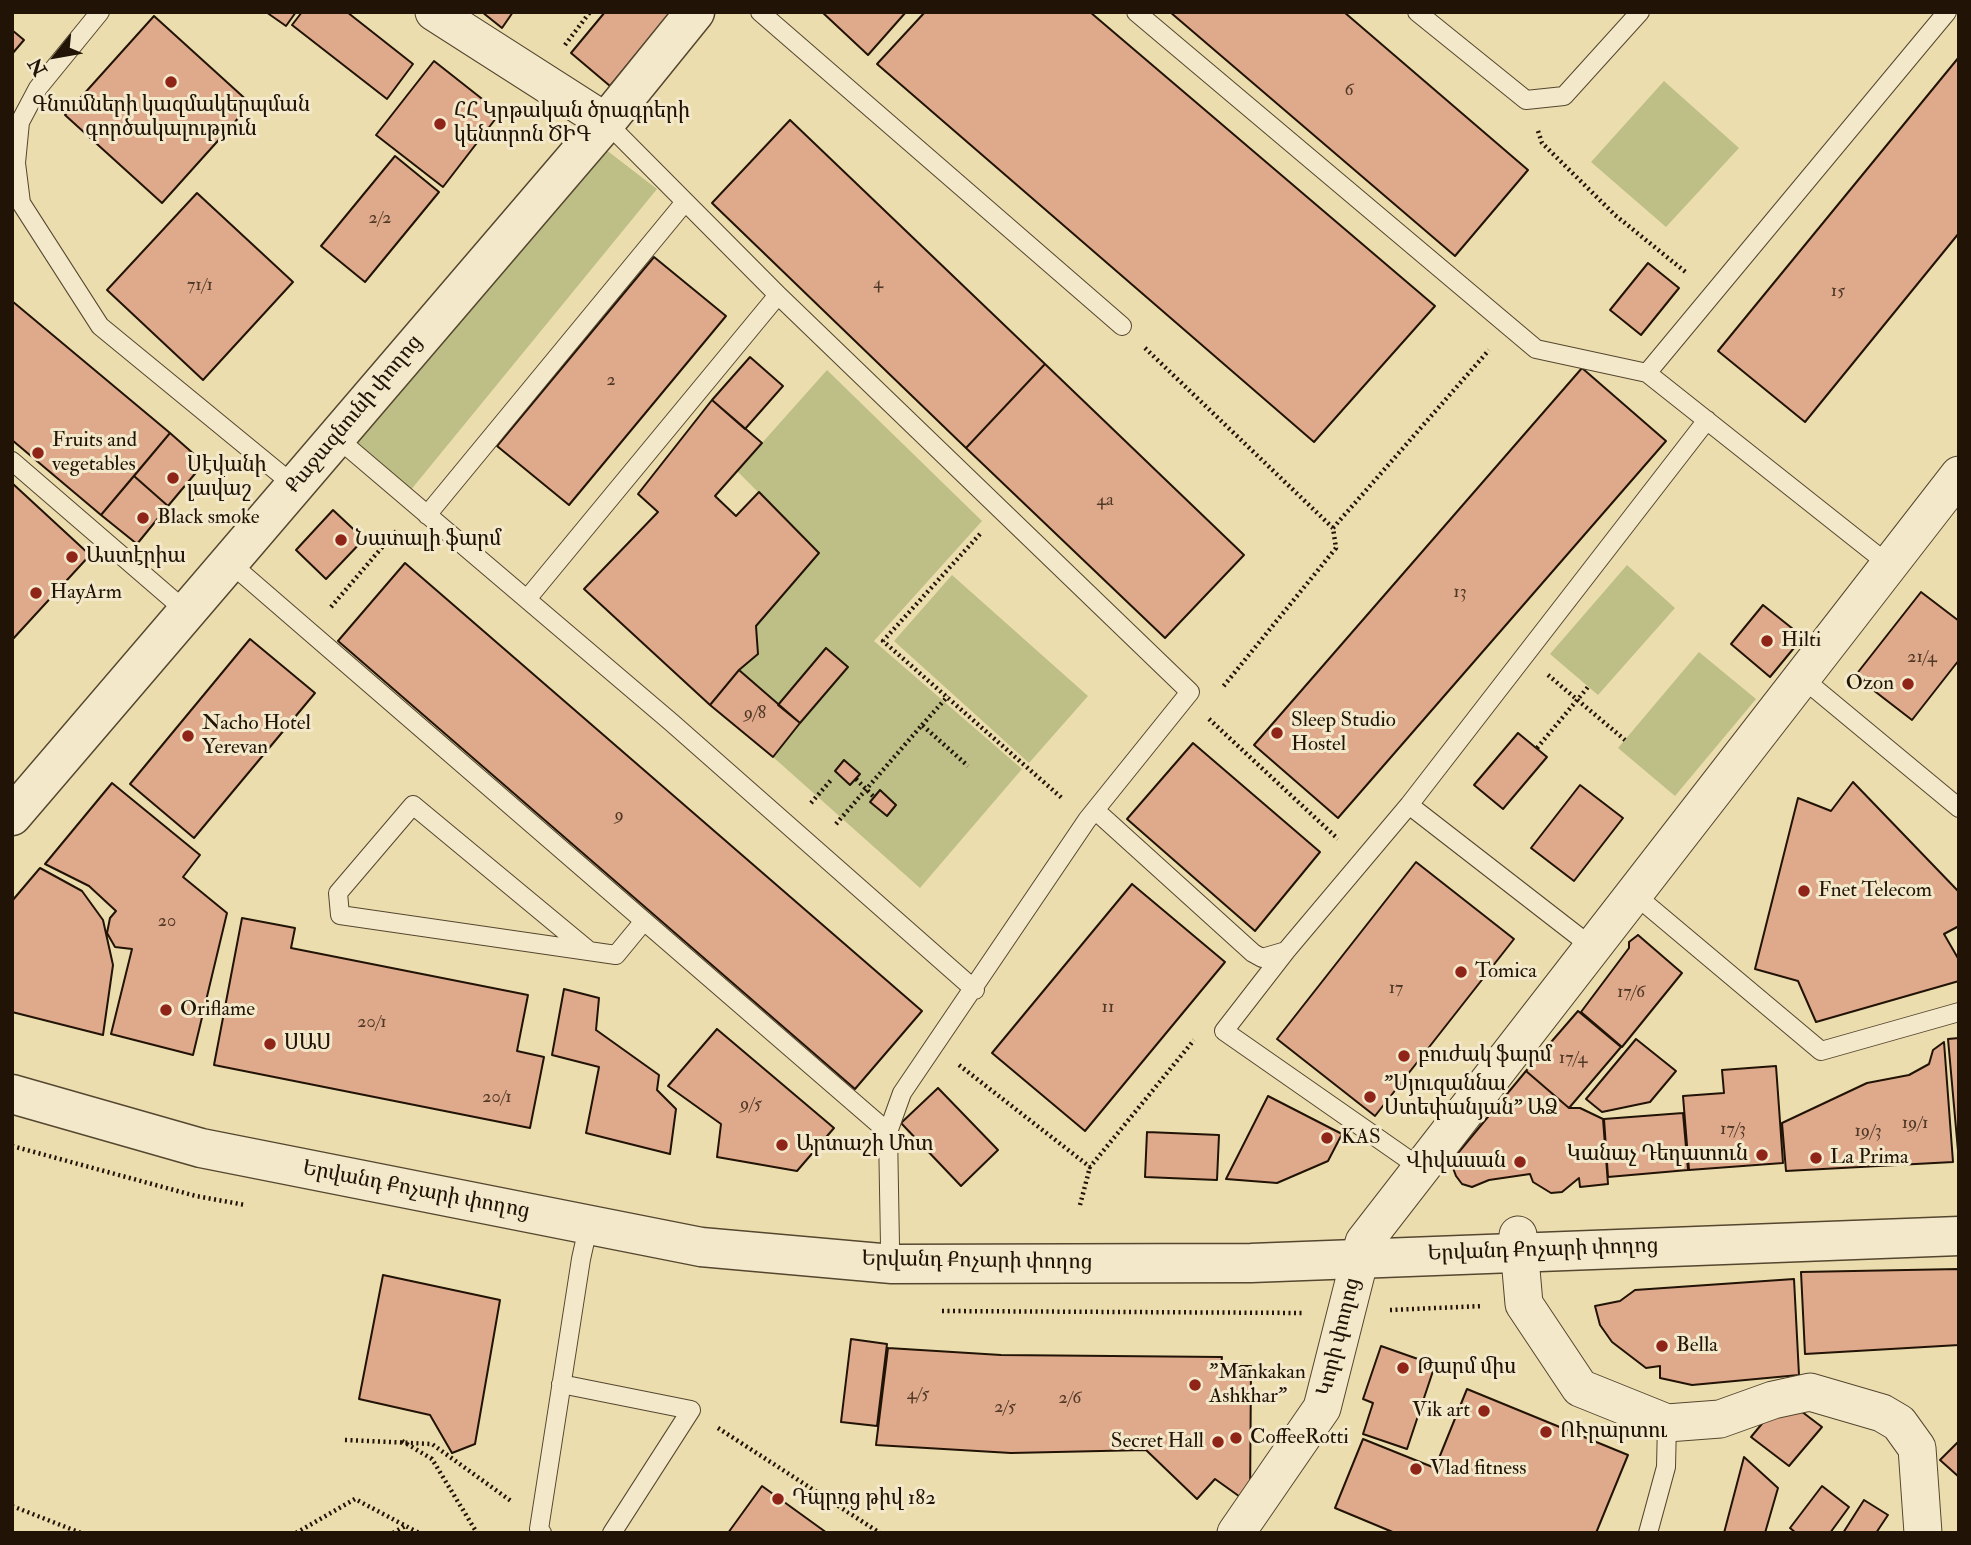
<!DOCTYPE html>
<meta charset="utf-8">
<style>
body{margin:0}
#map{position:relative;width:1971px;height:1545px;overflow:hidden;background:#ecddae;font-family:"IM FELL Double Pica",serif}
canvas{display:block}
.frame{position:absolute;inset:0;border:14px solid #211305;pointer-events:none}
.north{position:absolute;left:21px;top:21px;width:70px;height:70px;-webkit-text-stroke:5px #f3e9ca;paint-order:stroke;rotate:239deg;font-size:19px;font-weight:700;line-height:28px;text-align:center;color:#211305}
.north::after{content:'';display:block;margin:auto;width:24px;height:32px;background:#211305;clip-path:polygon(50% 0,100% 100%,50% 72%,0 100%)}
</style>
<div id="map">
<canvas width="1971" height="1545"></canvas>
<div class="frame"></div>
<div class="north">N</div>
</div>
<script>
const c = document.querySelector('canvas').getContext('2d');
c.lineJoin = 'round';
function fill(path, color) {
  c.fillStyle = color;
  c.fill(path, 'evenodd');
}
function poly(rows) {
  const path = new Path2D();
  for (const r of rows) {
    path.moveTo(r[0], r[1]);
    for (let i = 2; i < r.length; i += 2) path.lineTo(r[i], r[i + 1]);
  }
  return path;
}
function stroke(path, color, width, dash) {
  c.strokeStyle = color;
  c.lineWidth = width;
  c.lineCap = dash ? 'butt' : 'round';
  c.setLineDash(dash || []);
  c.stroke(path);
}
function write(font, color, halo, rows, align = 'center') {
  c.font = font + ' "IM FELL Double Pica","Noto Serif Armenian",serif';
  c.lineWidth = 6;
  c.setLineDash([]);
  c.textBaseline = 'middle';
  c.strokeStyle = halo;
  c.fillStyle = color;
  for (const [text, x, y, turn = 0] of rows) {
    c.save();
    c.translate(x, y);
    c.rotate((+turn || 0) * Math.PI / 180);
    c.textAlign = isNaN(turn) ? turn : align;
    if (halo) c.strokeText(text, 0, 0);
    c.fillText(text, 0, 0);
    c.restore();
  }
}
const green = poly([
 [1664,81,1739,148,1666,227,1591,162],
 [605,149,657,189,410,491,352,441],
 [827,370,982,521,874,641,1022,769,920,888,773,757,800,723,739,670,758,654,756,626,819,553,737,471],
 [1627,565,1675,608,1598,695,1550,654],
 [952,575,1088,696,1029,763,894,641],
 [1699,652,1756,699,1675,796,1618,748]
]);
const building = poly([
 [266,12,296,12,286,26,266,12],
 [302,12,347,12,413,64,387,99,292,25,302,12],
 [482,12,513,12,502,28,482,12],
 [605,12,671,12,610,86,571,53,605,12],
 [822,12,906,12,868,55,822,12],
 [925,12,1090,12,1435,306,1314,442,877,64,925,12],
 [1170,12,1344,12,1528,170,1455,256,1170,12],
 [154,16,251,104,162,203,65,115,154,16],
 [12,30,24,40,12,54,12,30],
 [1959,57,1959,233,1805,422,1718,351,1959,57],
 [434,61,500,113,443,187,376,135,434,61],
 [790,120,1045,364,966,448,712,203,790,120],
 [395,156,439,192,365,282,321,246,395,156],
 [197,193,293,282,203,380,107,290,197,193],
 [654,257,726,316,569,505,497,446,654,257],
 [1648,263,1679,288,1641,335,1610,310,1648,263],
 [12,301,170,433,101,515,12,440,12,301],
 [750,357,783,386,745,429,712,400,750,357],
 [1045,364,1244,555,1165,638,966,448,1045,364],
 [1582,368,1666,441,1338,818,1254,745,1582,368],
 [712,400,762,443,715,496,736,516,759,492,819,553,756,626,758,654,739,670,710,705,584,589,658,512,638,494,712,400],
 [170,433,204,463,168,506,134,476,170,433],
 [134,476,168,506,137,544,101,515,134,476],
 [12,483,90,555,12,640,12,483],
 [333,510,364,539,326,579,296,550,333,510],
 [405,563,922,1011,855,1089,338,641,405,563],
 [1921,592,1959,621,1959,660,1912,720,1855,676,1921,592],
 [1763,605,1803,637,1770,677,1731,644,1763,605],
 [250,639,315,693,194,838,130,784,250,639],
 [826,648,848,667,800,723,778,705,826,648],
 [739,670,800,723,773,757,710,705,739,670],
 [1518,733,1547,757,1503,809,1474,785,1518,733],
 [1193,743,1320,852,1255,931,1127,819,1193,743],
 [844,760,860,774,850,785,835,771,844,760],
 [1853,782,1959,892,1959,926,1944,934,1959,960,1959,981,1816,1022,1798,981,1755,969,1798,798,1831,811,1853,782],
 [112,783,200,855,183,877,227,913,193,1055,111,1034,132,949,115,947,107,933,110,918,116,911,89,886,45,864,112,783],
 [1580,785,1623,818,1574,881,1531,848,1580,785],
 [880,790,896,805,887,816,870,802,880,790],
 [1416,862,1514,939,1375,1116,1277,1039,1416,862],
 [40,868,82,891,103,920,113,965,103,1035,12,1012,12,901,40,868],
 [1132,884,1225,962,1085,1131,992,1053,1132,884],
 [242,918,295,928,291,948,528,995,517,1051,544,1057,530,1128,214,1065,242,918],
 [1638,935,1682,973,1622,1047,1581,1012,1629,948,1629,942,1638,935],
 [564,989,599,998,596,1030,659,1075,657,1090,676,1109,670,1154,586,1133,599,1067,552,1055,564,989],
 [1578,1011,1621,1047,1569,1108,1526,1071,1578,1011],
 [717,1029,834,1128,797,1171,717,1157,721,1124,668,1086,717,1029],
 [1959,1038,1959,1162,1948,1039,1959,1038],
 [1636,1039,1676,1071,1650,1102,1602,1112,1586,1099,1636,1039],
 [1944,1042,1953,1162,1786,1171,1782,1123,1867,1083,1909,1075,1929,1064,1933,1050,1944,1042],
 [1776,1066,1783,1163,1689,1170,1683,1096,1724,1093,1722,1070,1776,1066],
 [1526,1071,1569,1108,1580,1108,1603,1119,1608,1184,1580,1187,1579,1178,1562,1192,1551,1193,1533,1182,1530,1174,1489,1180,1472,1187,1462,1184,1456,1176,1453,1168,1458,1153,1526,1071],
 [938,1088,998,1150,961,1186,901,1123,938,1088],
 [1268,1096,1342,1134,1328,1161,1277,1183,1226,1179,1268,1096],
 [1683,1113,1688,1170,1608,1177,1604,1119,1683,1113],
 [1147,1132,1219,1135,1217,1180,1145,1177,1147,1132],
 [1959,1269,1959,1345,1805,1354,1801,1272,1959,1269],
 [383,1275,500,1300,475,1444,452,1453,430,1415,359,1399,383,1275],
 [1794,1279,1799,1375,1692,1385,1660,1378,1660,1366,1646,1368,1612,1342,1600,1325,1595,1306,1620,1301,1635,1290,1794,1279],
 [851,1339,887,1344,877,1426,841,1422,851,1339],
 [1381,1346,1435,1365,1407,1449,1363,1434,1373,1403,1363,1399,1381,1346],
 [888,1348,1001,1355,1222,1357,1221,1366,1251,1366,1250,1504,1215,1479,1197,1499,1146,1450,1011,1453,876,1445,888,1348],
 [1467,1389,1628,1455,1596,1533,1395,1533,1335,1508,1363,1439,1435,1468,1467,1389],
 [1793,1405,1822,1427,1789,1466,1751,1437,1770,1414,1793,1405],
 [1959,1441,1959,1477,1940,1460,1959,1441],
 [1744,1457,1778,1488,1765,1533,1724,1533,1744,1457],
 [762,1486,827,1533,728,1533,762,1486],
 [1822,1486,1849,1507,1830,1533,1796,1533,1790,1528,1822,1486],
 [1864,1500,1888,1515,1876,1533,1843,1533,1864,1500]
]);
const path = poly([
 [565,45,590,12],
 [1538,131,1542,143,1615,215,1688,274],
 [1145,348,1333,528,1336,548,1222,688],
 [1333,528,1489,350],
 [980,534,883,641,1063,799],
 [331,607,396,531],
 [1548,675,1625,740],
 [1209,719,1338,839],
 [922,725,948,696],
 [1537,748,1588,687],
 [856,779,874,797],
 [811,803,831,780],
 [836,824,922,725,968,766],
 [959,1065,1090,1167,1194,1040],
 [12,1146,196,1196,245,1205],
 [1080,1205,1090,1167],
 [1390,1310,1483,1306],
 [942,1311,1304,1313],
 [718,1428,880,1533],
 [345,1440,432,1444,511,1501],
 [402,1441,432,1459,477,1533],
 [12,1506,81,1533],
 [296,1533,355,1499,419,1533],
 [393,1533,405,1526]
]);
const service = poly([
 [100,12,38,88,20,122,16,163,21,203,100,326,295,486],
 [760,12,1122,326],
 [1136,12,1536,349,1647,373,1888,564],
 [1417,12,1526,100,1564,96,1640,12],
 [606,122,778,295,1190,692,1087,820,902,1093,888,1132,890,1246],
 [1647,373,1947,12],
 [336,437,671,722,975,990],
 [12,461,187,612],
 [427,515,685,202],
 [229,562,888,1132],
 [527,599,778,295],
 [1801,677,1959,808],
 [1409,805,1592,947],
 [1095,810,1253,953,1262,958,1286,951,1409,805,1707,420],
 [1634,894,1821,1051,1959,1012],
 [588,950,413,805,338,893,340,915,616,955,644,921],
 [1286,951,1224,1031,1419,1167],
 [561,1384,691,1410,612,1533],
 [542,1533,539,1529,581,1259,589,1223],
 [1648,1533,1666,1467,1667,1423]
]);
const minor = poly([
 [434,12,606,122],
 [1518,1235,1524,1304,1580,1388,1667,1423,1720,1419,1773,1400,1810,1392,1882,1413,1899,1423,1917,1448,1923,1533],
 [1236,1533,1322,1408,1364,1242,1959,475]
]);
const tertiary = poly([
 [12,816,606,122,695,12],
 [12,1094,201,1148,701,1247,892,1264,1251,1263,1959,1236]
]);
const markers = [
 [171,82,7,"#8f2418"],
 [440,124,7,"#8f2418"],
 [38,453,7,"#8f2418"],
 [173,478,7,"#8f2418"],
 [143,518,7,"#8f2418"],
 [341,540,7,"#8f2418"],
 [72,557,7,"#8f2418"],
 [36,593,7,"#8f2418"],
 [1767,641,7,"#8f2418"],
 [1908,684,7,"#8f2418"],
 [1277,733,7,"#8f2418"],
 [188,736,7,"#8f2418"],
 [1804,891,7,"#8f2418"],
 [1461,972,7,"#8f2418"],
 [166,1010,7,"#8f2418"],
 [270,1044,7,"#8f2418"],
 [1404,1056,7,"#8f2418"],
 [1370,1097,7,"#8f2418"],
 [1327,1138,7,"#8f2418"],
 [782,1145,7,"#8f2418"],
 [1762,1155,7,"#8f2418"],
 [1816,1158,7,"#8f2418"],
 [1520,1162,7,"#8f2418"],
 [1662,1346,7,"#8f2418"],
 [1403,1368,7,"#8f2418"],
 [1195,1385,7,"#8f2418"],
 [1484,1411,7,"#8f2418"],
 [1546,1432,7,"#8f2418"],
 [1236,1438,7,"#8f2418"],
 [1218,1442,7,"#8f2418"],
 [1416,1469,7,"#8f2418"],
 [778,1499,7,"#8f2418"]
];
const numberNames = [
 ["6",1349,91],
 ["2/2",380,219],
 ["4",878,284],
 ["71/1",200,286],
 ["15",1838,292],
 ["2",611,381],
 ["4a",1105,501],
 ["13",1460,593],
 ["21/4",1922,658],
 ["9/8",755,714],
 ["9",619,816],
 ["20",167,922],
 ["17",1396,989],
 ["17/6",1631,993],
 ["11",1108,1008],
 ["20/1",372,1023],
 ["17/4",1573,1059],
 ["20/1",497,1098],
 ["9/5",751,1105],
 ["19/1",1915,1124],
 ["17/3",1733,1130],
 ["19/3",1868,1132],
 ["4/5",918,1395],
 ["2/6",1070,1399],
 ["2/5",1005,1408]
];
const poiNames = [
 ["Գնումների կազմակերպման",171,106,"center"],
 ["գործակալություն",171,130,"center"],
 ["ՀՀ Կրթական ծրագրերի",454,112],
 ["կենտրոն ԾԻԳ",454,136],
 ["Fruits and",52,441],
 ["vegetables",52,465],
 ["Սէվանի",187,466],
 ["լավաշ",187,490],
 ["Black smoke",157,518],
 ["Նատալի ֆարմ",355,540],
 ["Աստէրիա",86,557],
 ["HayArm",50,593],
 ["Hilti",1781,641],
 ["Ozon",1894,684,"right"],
 ["Sleep Studio",1291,721],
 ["Hostel",1291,745],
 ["Nacho Hotel",202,724],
 ["Yerevan",202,748],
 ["Fnet Telecom",1818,891],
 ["Tomica",1475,972],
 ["Oriflame",180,1010],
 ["ՍԱՍ",284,1044],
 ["բուժակ ֆարմ",1418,1056],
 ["\"Սյուզաննա",1384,1085],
 ["Ստեփանյան\" ԱՁ",1384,1109],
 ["KAS",1341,1138],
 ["Արտաշի Մոտ",796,1145],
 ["Կանաչ Դեղատուն",1748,1155,"right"],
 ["La Prima",1830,1158],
 ["Վիվասան",1506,1162,"right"],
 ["Bella",1676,1346],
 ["Թարմ միս",1417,1368],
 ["\"Mankakan",1209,1373],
 ["Ashkhar\"",1209,1397],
 ["Vik art",1470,1411,"right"],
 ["ՈՒրարտու",1560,1432],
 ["CoffeeRotti",1250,1438],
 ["Secret Hall",1204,1442,"right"],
 ["Vlad fitness",1430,1469],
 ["Դպրոց թիվ 182",792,1499]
];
const streetNames = [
 ["Քաջազնունի փողոց",355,415,-50],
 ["Երվանդ Քոչարի փողոց",416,1191,11],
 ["Երվանդ Քոչարի փողոց",1543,1251,-2],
 ["Երվանդ Քոչարի փողոց",977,1262,1],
 ["Կորի փողոց",1340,1337,-76]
];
fill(green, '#bdbf87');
fill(building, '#dfa98b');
stroke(building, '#211305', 2);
stroke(service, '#54462f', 20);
stroke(minor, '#54462f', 39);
stroke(tertiary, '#54462f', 41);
stroke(path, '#211305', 4.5, [2, 3.5]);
stroke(service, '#f3e9ca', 18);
stroke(minor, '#f3e9ca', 37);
stroke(tertiary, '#f3e9ca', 38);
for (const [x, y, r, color] of markers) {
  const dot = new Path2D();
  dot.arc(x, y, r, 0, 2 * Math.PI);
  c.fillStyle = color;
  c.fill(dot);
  stroke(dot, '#f3e9ca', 2.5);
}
write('18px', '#503826', null, numberNames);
write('21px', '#211305', '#f3e9ca', poiNames, 'left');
write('21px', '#211305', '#f3e9ca', streetNames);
</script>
